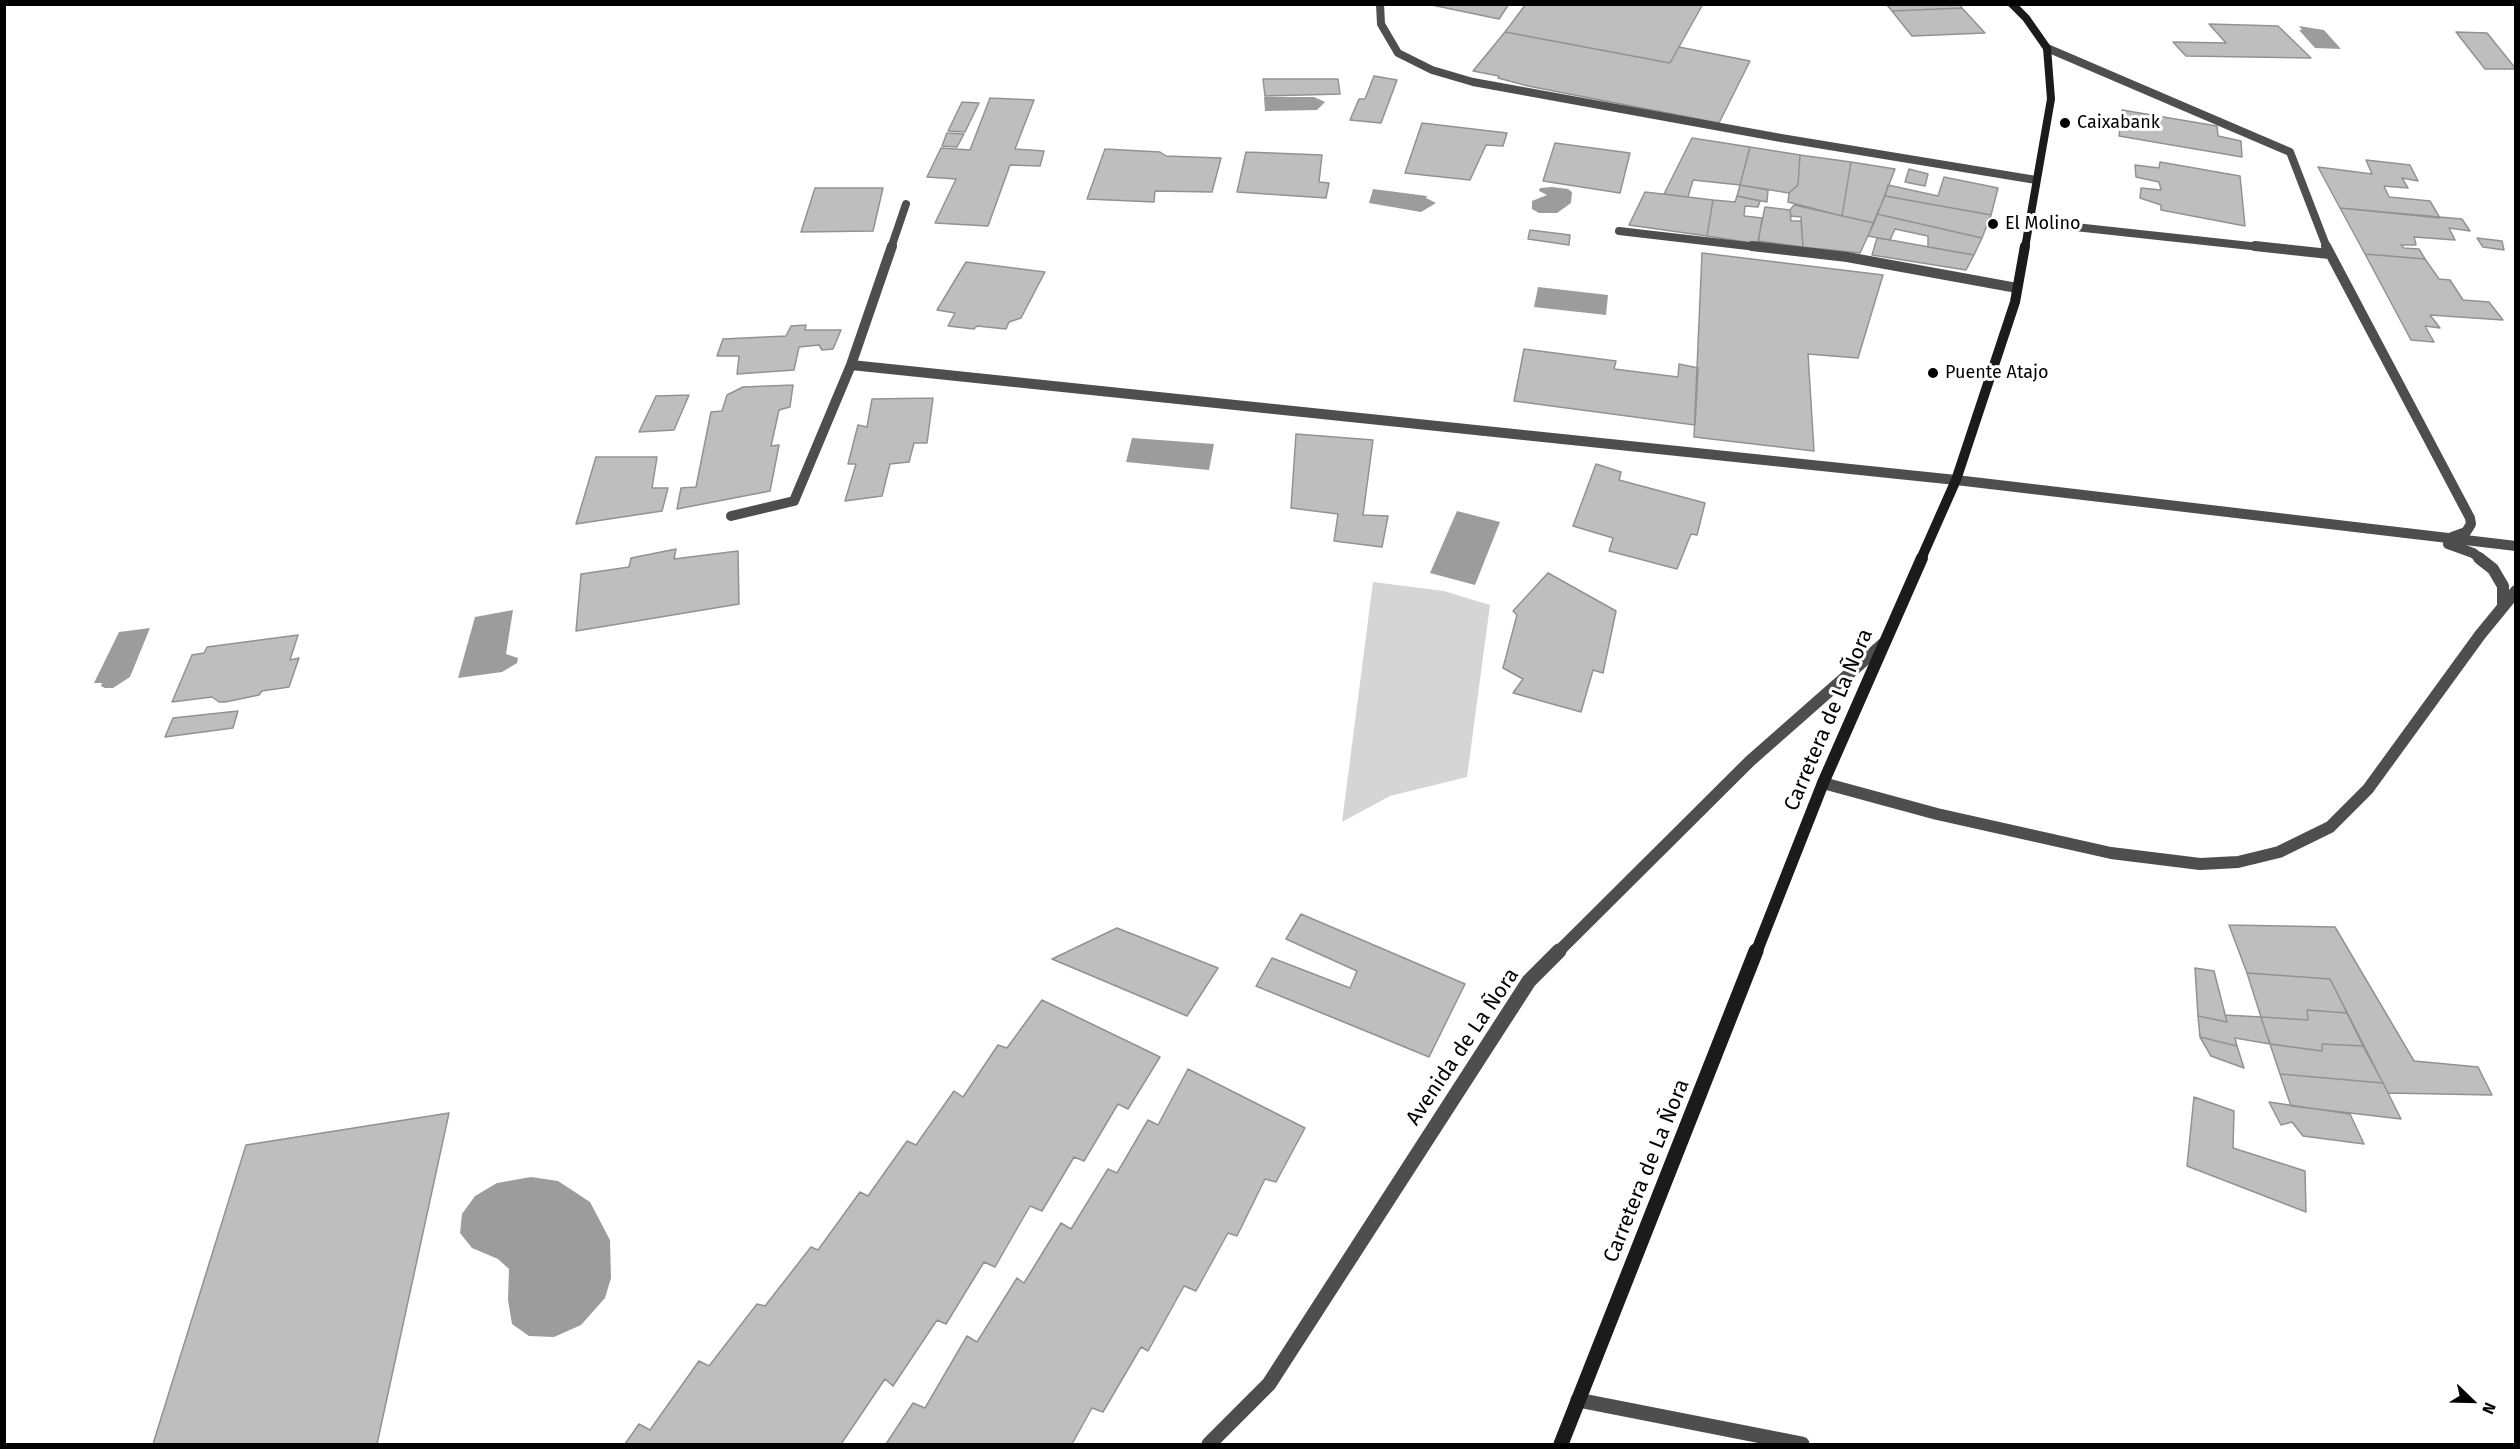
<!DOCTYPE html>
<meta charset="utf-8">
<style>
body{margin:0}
#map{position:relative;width:2520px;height:1449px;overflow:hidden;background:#fff;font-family:"Fira Sans",sans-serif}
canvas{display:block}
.frame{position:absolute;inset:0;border:6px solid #000;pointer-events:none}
.north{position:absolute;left:2442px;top:1371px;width:60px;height:60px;-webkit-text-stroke:4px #fff;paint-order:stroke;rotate:113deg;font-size:16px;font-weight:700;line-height:24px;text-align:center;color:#000}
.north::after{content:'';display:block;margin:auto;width:21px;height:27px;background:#000;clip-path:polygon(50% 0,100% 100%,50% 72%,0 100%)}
</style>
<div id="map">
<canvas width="2520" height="1449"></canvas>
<div class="frame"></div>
<div class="north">N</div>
</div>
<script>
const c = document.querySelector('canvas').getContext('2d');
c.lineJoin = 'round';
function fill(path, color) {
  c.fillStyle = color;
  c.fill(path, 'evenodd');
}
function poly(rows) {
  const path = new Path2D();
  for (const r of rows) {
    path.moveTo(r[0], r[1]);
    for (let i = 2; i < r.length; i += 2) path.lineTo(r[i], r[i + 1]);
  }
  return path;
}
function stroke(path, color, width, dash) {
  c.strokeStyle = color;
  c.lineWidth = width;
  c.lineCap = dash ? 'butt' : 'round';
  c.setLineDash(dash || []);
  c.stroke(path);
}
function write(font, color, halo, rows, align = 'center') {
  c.font = font + ' "Fira Sans",sans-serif';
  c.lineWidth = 6;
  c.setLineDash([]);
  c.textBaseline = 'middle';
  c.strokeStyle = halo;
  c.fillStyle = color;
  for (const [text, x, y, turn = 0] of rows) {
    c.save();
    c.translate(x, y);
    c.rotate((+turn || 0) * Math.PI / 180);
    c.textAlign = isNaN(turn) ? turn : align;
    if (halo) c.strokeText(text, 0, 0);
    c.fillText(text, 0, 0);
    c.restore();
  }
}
const green = poly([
 [1373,582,1444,591,1490,605,1467,777,1390,796,1342,822]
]);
const water = poly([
 [2299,26,2324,30,2341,49,2315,48,2299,30,2302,30],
 [1264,97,1314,97,1325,102,1317,110,1265,111],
 [1552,187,1568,189,1572,192,1571,203,1557,213,1539,213,1532,209,1532,201,1547,195,1539,191,1540,188],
 [1373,189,1427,196,1426,198,1436,203,1421,212,1369,203],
 [1538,287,1608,295,1606,315,1534,307],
 [1132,438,1214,444,1209,470,1126,462],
 [1457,511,1500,522,1475,585,1430,573],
 [513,610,506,654,518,658,517,663,502,672,458,678,475,617],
 [150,628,130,677,113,688,105,688,101,686,102,683,94,683,119,632],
 [531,1177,558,1181,590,1202,610,1240,611,1278,605,1298,581,1325,554,1337,529,1336,512,1324,508,1300,509,1269,498,1259,472,1248,460,1233,462,1214,475,1196,497,1183]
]);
const building = poly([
 [1427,4,1509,4,1499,19,1427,4],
 [1526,4,1703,4,1670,63,1505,32,1526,4],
 [1886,4,1959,4,1962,8,1892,11,1886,4],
 [1962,8,1985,33,1912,36,1892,11,1962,8],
 [2209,24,2278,26,2311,58,2186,56,2173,42,2226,43,2209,24],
 [1505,32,1670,63,1679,47,1750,61,1719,123,1528,86,1498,78,1499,76,1473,71,1505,32],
 [2456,32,2487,33,2516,69,2485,69,2456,32],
 [1374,76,1397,80,1381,123,1350,120,1359,99,1365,99,1374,76],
 [1263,79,1338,79,1340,94,1265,96,1263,79],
 [990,98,1034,100,1015,149,1044,151,1040,166,1010,165,988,226,935,223,956,179,927,177,941,148,970,150,990,98],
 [962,102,979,103,965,132,948,131,962,102],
 [2122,110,2217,126,2218,136,2241,141,2242,157,2119,136,2122,110],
 [1422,123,1507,133,1503,146,1486,145,1470,180,1405,173,1422,123],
 [947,133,964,134,957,147,942,146,947,133],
 [1692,138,1750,147,1740,185,1693,180,1688,197,1664,194,1692,138],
 [1555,143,1630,153,1620,193,1543,181,1555,143],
 [1750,147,1800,155,1798,185,1789,193,1740,185,1750,147],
 [1105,149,1160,152,1166,156,1221,158,1212,192,1155,191,1154,202,1087,199,1105,149],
 [1246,152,1322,155,1319,182,1329,183,1326,198,1237,192,1246,152],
 [1800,155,1851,162,1842,216,1788,202,1789,193,1798,185,1800,155],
 [2366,160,2410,165,2418,181,2402,178,2408,188,2384,186,2389,197,2430,201,2440,218,2340,208,2318,167,2372,174,2366,160],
 [1851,162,1895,169,1874,223,1842,216,1851,162],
 [2160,162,2240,176,2245,226,2161,210,2161,205,2140,198,2141,188,2161,190,2159,182,2136,177,2135,165,2159,168,2160,162],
 [1909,169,1928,174,1925,186,1905,182,1909,169],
 [1944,177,1998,188,1991,215,1885,196,1888,185,1938,196,1944,177],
 [1740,185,1768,190,1767,202,1737,196,1740,185],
 [815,188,883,188,873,231,801,232,815,188],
 [1645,192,1713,200,1707,236,1629,225,1645,192],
 [1737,196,1760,201,1758,207,1745,206,1744,216,1762,218,1758,244,1707,236,1713,200,1735,202,1737,196],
 [1885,196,1991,215,1982,238,1877,214,1885,196],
 [1794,205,1874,223,1860,253,1803,247,1801,217,1791,216,1790,210,1794,205],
 [1765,207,1790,210,1791,221,1801,221,1803,247,1758,241,1765,207],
 [2340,208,2462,219,2470,231,2449,228,2455,240,2414,237,2416,245,2401,245,2404,248,2419,249,2425,259,2365,254,2340,208],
 [1877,214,1982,238,1974,255,1928,247,1928,236,1895,229,1890,240,1868,236,1877,214],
 [1530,230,1570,235,1569,245,1528,239,1530,230],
 [1877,238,1890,240,1974,255,1966,270,1872,255,1877,238],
 [2477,238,2502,241,2504,250,2483,247,2477,238],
 [1702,253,1883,275,1858,358,1808,354,1814,451,1694,437,1702,253],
 [2365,254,2425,259,2439,279,2450,280,2463,300,2489,302,2503,320,2430,315,2440,328,2425,326,2434,342,2411,340,2365,254],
 [966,262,1045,272,1021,318,1009,322,1006,329,977,326,974,329,948,326,955,313,937,310,966,262],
 [806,325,805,330,841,330,833,349,822,350,819,345,799,347,794,370,737,374,739,356,717,356,723,339,786,336,791,326,806,325],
 [1524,349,1616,361,1614,369,1678,377,1679,364,1698,368,1695,425,1514,401,1524,349],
 [793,385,790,407,779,410,771,446,779,445,770,491,677,509,681,488,696,487,711,412,722,411,727,395,743,387,793,385],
 [689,395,674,430,639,432,656,396,689,395],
 [933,398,927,443,914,443,909,462,890,464,882,496,845,501,856,464,848,464,858,425,867,427,872,399,933,398],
 [1296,434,1373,440,1363,515,1388,516,1382,547,1334,541,1338,514,1291,508,1296,434],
 [596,457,657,457,652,488,668,488,662,511,576,524,596,457],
 [1596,464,1621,472,1619,480,1705,503,1697,535,1691,534,1677,569,1609,551,1613,538,1573,526,1596,464],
 [676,549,674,559,738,551,739,604,576,631,581,574,629,567,631,558,676,549],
 [1548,573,1616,611,1603,673,1593,670,1581,712,1513,693,1523,679,1503,668,1517,615,1513,611,1548,573],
 [298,635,290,660,299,658,289,687,262,691,259,695,225,702,219,702,212,697,172,702,192,655,204,653,207,647,298,635],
 [238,711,233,728,165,737,173,718,238,711],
 [1301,914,1465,984,1429,1057,1256,986,1272,958,1350,988,1357,971,1286,939,1301,914],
 [2229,925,2335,927,2414,1061,2478,1067,2492,1095,2388,1093,2330,979,2247,973,2229,925],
 [1117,928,1218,968,1187,1016,1052,959,1117,928],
 [2195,968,2214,971,2227,1022,2198,1016,2195,968],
 [2247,973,2330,979,2347,1013,2307,1010,2308,1020,2261,1017,2247,973],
 [1042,1000,1160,1057,1128,1109,1118,1104,1084,1161,1074,1157,1042,1211,1030,1206,995,1267,984,1262,946,1324,937,1320,893,1386,885,1379,841,1444,625,1444,639,1424,650,1430,699,1361,709,1366,757,1304,765,1306,811,1247,818,1250,860,1192,868,1196,907,1141,916,1145,954,1091,963,1097,998,1045,1007,1048,1042,1000],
 [2307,1010,2347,1013,2363,1046,2322,1044,2322,1051,2270,1044,2261,1017,2308,1020,2307,1010],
 [2225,1015,2261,1017,2270,1044,2235,1038,2237,1046,2200,1037,2198,1016,2227,1022,2225,1015],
 [2200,1037,2237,1046,2244,1068,2211,1056,2200,1037],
 [2270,1044,2322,1051,2322,1044,2363,1046,2383,1083,2280,1074,2270,1044],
 [1188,1069,1305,1128,1276,1182,1265,1179,1237,1236,1228,1233,1196,1291,1184,1286,1148,1351,1141,1347,1103,1412,1092,1408,1072,1444,886,1444,913,1403,925,1408,967,1336,977,1342,1017,1278,1024,1283,1061,1223,1071,1229,1108,1169,1117,1173,1148,1120,1158,1125,1188,1069],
 [2280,1074,2383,1083,2401,1119,2291,1106,2280,1074],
 [2194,1097,2234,1111,2233,1148,2305,1171,2306,1212,2187,1166,2194,1097],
 [2269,1102,2350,1114,2364,1144,2303,1136,2292,1122,2281,1125,2269,1102],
 [449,1113,377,1444,153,1444,246,1145,449,1113]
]);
const streetFar3 = poly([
 [1380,4,1381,24,1398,53,1432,70,1473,82,1781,138,2036,180],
 [2047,48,2290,152,2327,248],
 [2029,222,2269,248],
 [1619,231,1765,248],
 [891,248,906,204]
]);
const streetFar2 = poly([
 [1752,246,1847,257,2017,288],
 [2255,246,2329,254],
 [2326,246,2470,518,2471,524,2466,532,2452,537],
 [851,365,1956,480,2516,546],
 [731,516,794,501,851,365,892,246],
 [2448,544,2473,553,2481,559]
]);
const streetFar1 = poly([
 [2479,558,2493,569,2503,586,2503,605],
 [1823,783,1937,814,2111,853,2200,864,2238,862,2279,852,2330,827,2368,789,2480,635,2516,591],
 [1557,953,1750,761,1884,643]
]);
const street = poly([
 [1578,1400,1802,1444],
 [1209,1444,1269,1384,1529,981,1559,951]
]);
const secondaryFar3 = poly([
 [2012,4,2026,18,2047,48,2051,99,2025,248]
]);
const secondaryFar2 = poly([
 [1921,559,1956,480,2015,302,2025,246]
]);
const secondaryFar1 = poly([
 [1756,953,1823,783,1922,558]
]);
const secondary = poly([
 [1561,1444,1756,951]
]);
const markers = [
 [2065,123,6,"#000"],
 [1993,224,6,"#000"],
 [1933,373,6,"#000"]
];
const farPoinames = [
 ["Caixabank",2077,123],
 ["El Molino",2005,224],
 ["Puente Atajo",1945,373]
];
const streetNames = [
 ["Carretera de La Ñora",1829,720,-67],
 ["Avenida de La Ñora",1463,1047,-56],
 ["Carretera de La Ñora",1647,1171,-68]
];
fill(green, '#d5d5d5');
fill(water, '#9c9c9c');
fill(building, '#bebebe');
stroke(building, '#929292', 1.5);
stroke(streetFar3, '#4e4e4e', 8);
stroke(streetFar2, '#4e4e4e', 10);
stroke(streetFar1, '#4e4e4e', 12);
stroke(street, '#4e4e4e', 15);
stroke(secondaryFar3, '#1b1b1b', 8);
stroke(secondaryFar2, '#1b1b1b', 10);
stroke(secondaryFar1, '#1b1b1b', 12);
stroke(secondary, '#1b1b1b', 15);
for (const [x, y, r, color] of markers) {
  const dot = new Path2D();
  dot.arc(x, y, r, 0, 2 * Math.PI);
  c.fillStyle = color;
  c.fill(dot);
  stroke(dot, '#fff', 2);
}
write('18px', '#000', '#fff', farPoinames, 'left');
write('21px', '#000', '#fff', streetNames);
</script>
